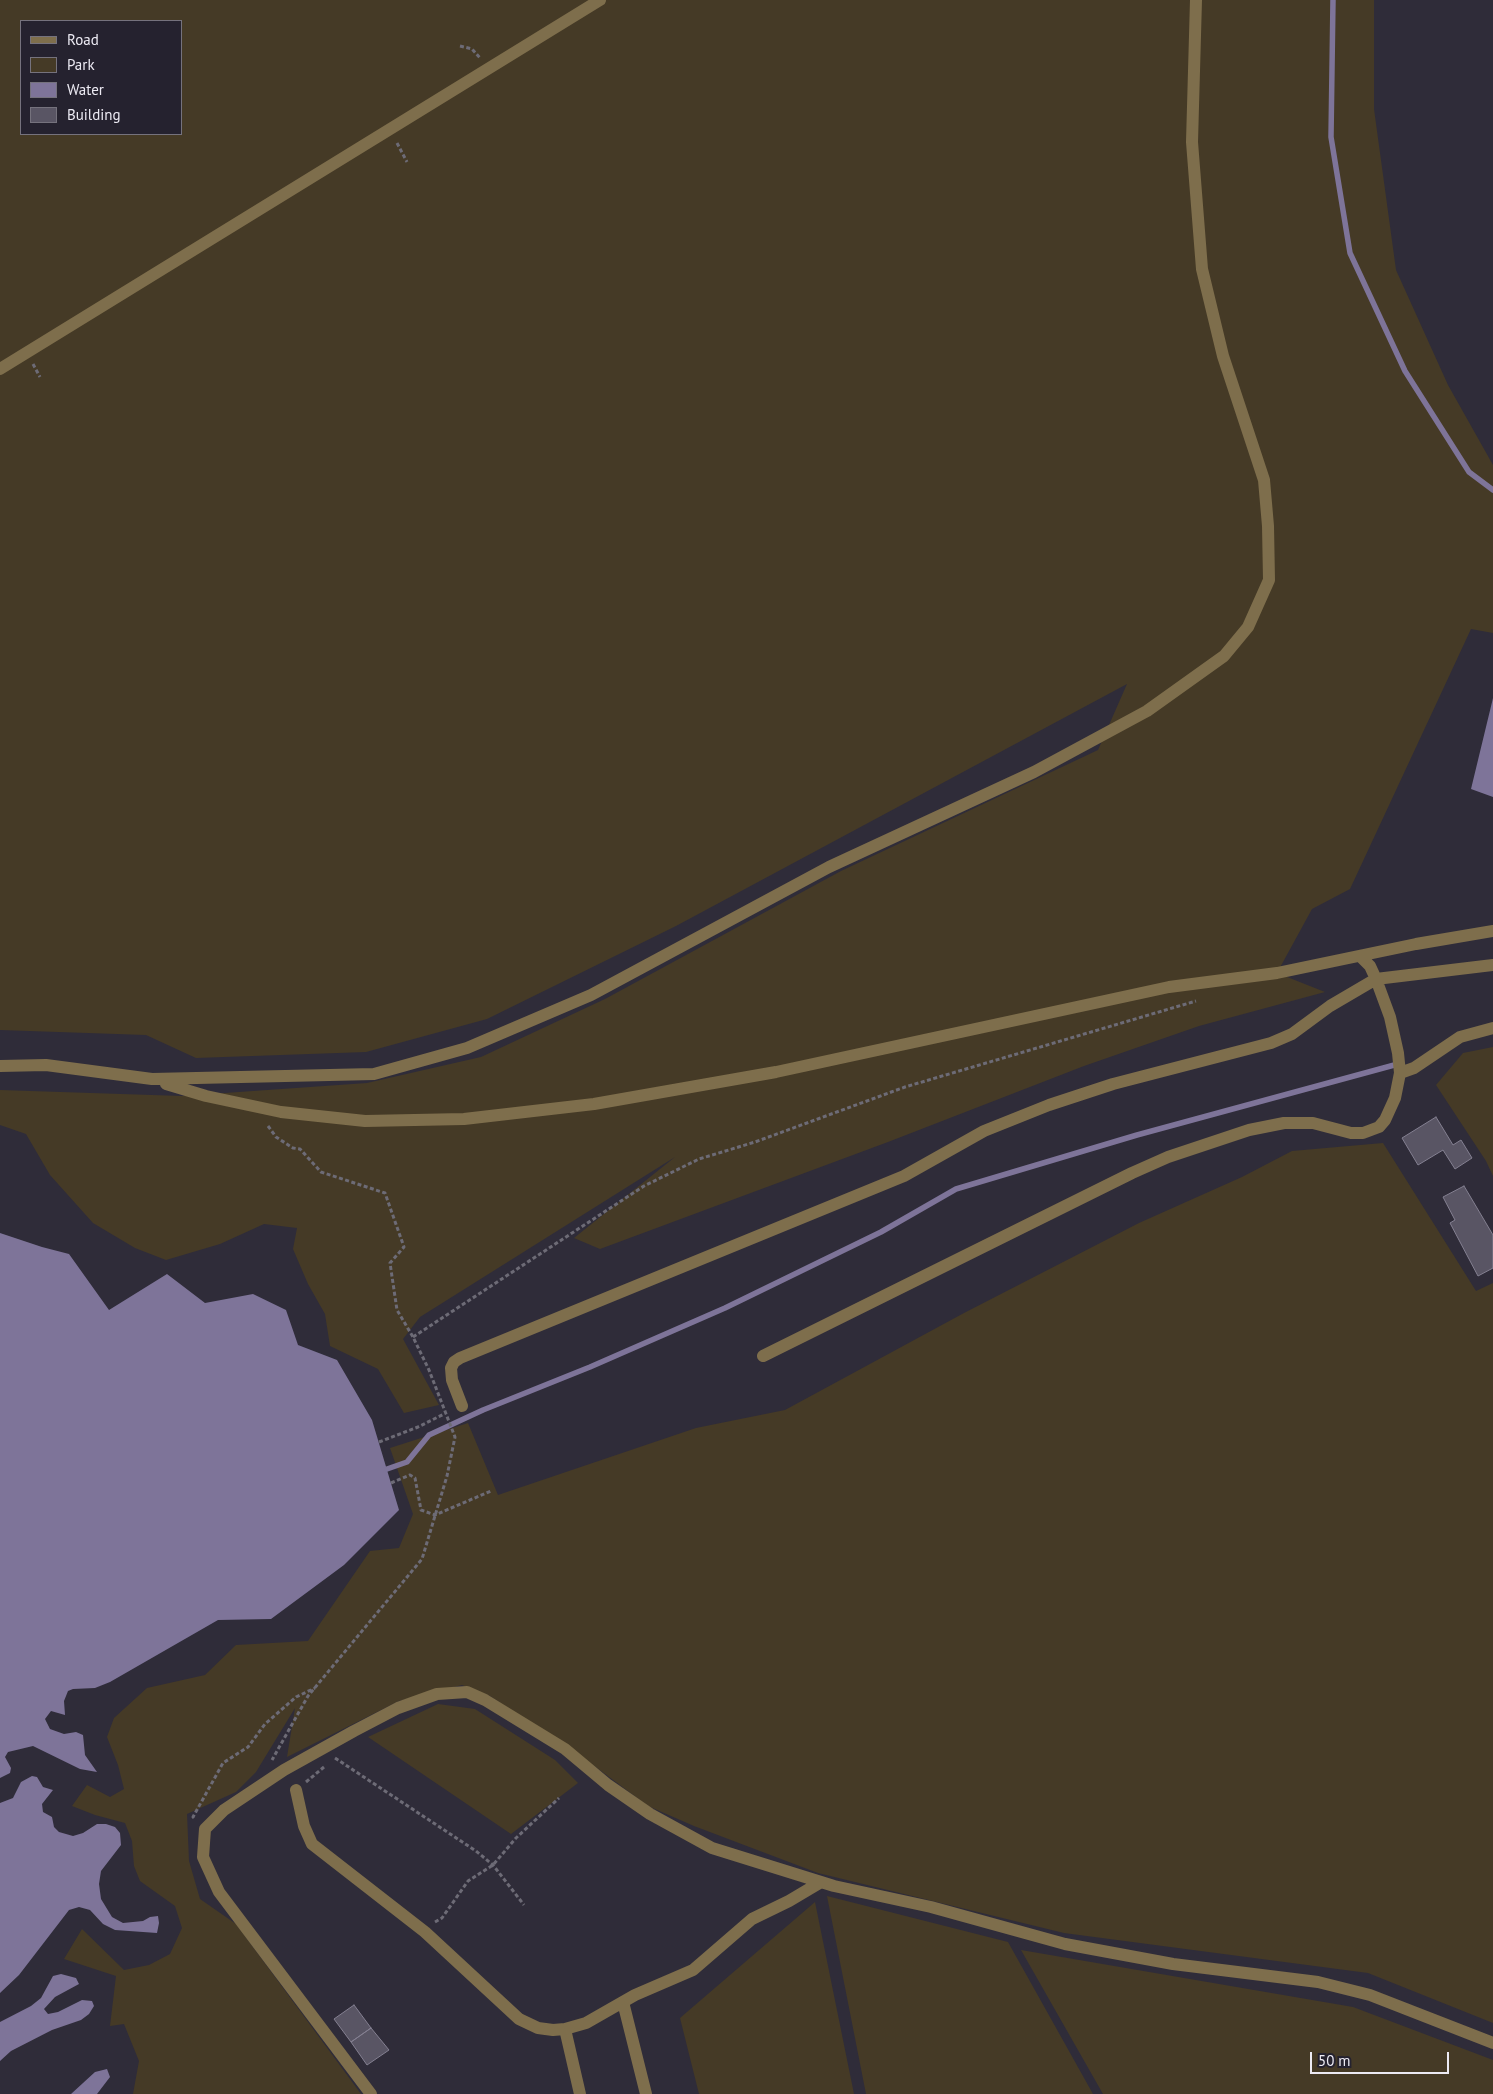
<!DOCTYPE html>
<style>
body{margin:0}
#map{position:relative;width:1493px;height:2094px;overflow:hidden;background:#2f2c39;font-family:"PT Sans",sans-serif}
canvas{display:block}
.legend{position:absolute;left:20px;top:20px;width:162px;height:115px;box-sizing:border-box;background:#25222f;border:1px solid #75727d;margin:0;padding:6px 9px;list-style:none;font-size:15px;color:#eceaf3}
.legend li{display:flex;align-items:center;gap:10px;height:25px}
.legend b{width:25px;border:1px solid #75727d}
.scale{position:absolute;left:1310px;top:2052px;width:139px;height:22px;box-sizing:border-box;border:2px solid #eceaf3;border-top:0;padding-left:6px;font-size:15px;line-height:18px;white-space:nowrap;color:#eceaf3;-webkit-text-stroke:4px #25222f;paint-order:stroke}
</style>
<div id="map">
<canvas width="1493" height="2094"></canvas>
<ul class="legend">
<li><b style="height:6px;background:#7e6e4c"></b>Road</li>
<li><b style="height:14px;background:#453a26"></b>Park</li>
<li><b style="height:14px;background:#7e7499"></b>Water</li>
<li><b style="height:14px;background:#595564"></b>Building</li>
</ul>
<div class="scale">50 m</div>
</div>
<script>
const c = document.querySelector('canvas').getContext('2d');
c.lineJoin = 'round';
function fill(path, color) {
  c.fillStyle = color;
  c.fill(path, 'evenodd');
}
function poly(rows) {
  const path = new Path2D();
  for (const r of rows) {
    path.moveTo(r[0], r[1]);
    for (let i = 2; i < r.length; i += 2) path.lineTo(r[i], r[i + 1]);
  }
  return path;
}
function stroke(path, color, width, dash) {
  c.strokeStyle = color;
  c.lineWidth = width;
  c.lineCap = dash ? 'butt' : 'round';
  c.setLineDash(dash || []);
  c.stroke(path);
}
const green = poly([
 [0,0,1374,0,1374,109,1396,270,1448,385,1493,465,1493,633,1471,629,1350,889,1312,909,1277,973,1325,992,1199,1026,1084,1066,888,1142,600,1249,574,1238,675,1157,420,1317,403,1339,439,1405,404,1413,378,1369,330,1346,325,1314,308,1284,293,1249,297,1228,264,1224,220,1244,166,1260,135,1248,93,1223,50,1175,26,1134,0,1125,0,1090,182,1096,367,1083,481,1057,605,999,841,871,1098,750,1127,684,676,926,487,1019,366,1052,196,1058,146,1035,0,1030],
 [21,21,181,21,181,134,21,134],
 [1493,1047,1493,1176,1486,1161,1436,1085,1463,1053],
 [1383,1143,1476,1291,1493,1283,1493,2023,1368,1973,1064,1933,818,1873,694,1826,648,1806,593,1765,490,1696,462,1685,399,1701,287,1757,295,1708,256,1772,236,1792,187,1814,189,1861,200,1899,236,1924,361,2094,133,2094,139,2061,124,2024,110,2026,116,1976,64,1959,82,1929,124,1970,149,1965,170,1954,182,1928,175,1906,140,1881,134,1866,132,1841,125,1823,95,1815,72,1806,87,1785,110,1797,124,1789,118,1765,107,1737,114,1718,147,1688,205,1675,236,1645,308,1641,370,1551,399,1548,413,1514,390,1448,468,1423,498,1495,696,1428,785,1410,964,1313,1139,1223,1242,1177,1292,1151],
 [438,1704,475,1709,555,1760,578,1783,511,1834,368,1737],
 [827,1896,1008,1942,1093,2094,866,2094],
 [815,1902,854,2094,699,2094,680,2018],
 [1021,1950,1353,2007,1493,2060,1493,2094,1103,2094]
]);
const water = poly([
 [1493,698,1493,797,1471,789],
 [0,1233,42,1247,69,1254,109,1310,167,1274,205,1303,253,1294,286,1310,298,1345,337,1360,372,1420,399,1510,344,1565,271,1619,218,1620,110,1682,95,1688,73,1689,68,1691,64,1701,65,1715,51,1711,45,1719,50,1729,64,1734,76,1732,83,1735,85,1755,97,1772,80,1769,33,1746,8,1752,5,1757,11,1768,10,1773,0,1778],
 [32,1776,37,1777,43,1787,53,1790,42,1804,43,1812,52,1817,54,1827,59,1832,73,1836,83,1833,97,1824,106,1824,115,1827,120,1833,121,1845,101,1871,99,1884,101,1899,112,1917,123,1923,143,1921,150,1917,158,1916,159,1923,157,1933,115,1930,103,1924,90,1910,79,1907,69,1910,19,1975,0,1993,0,1803,13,1798,21,1782],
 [61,1974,76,1978,79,1984,55,1997,44,2009,48,2014,58,2012,82,2000,92,2001,94,2006,89,2014,81,2020,52,2030,11,2051,0,2061,0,2022,31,2006,41,1998,53,1976],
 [107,2069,110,2077,97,2094,71,2094,95,2072]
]);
const stream = poly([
 [1333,0,1331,137,1350,253,1405,371,1469,472,1493,490],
 [387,1469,407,1462,429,1435,483,1410,590,1367,725,1308,881,1232,956,1189,1137,1135,1398,1064]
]);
const building = poly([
 [1436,1117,1453,1145,1461,1140,1472,1158,1455,1169,1443,1150,1418,1165,1402,1138,1436,1117],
 [1464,1186,1493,1235,1493,1268,1478,1276,1450,1223,1455,1220,1443,1197,1464,1186],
 [354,2005,371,2028,351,2042,334,2019,354,2005],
 [371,2028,389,2050,367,2065,351,2042,371,2028]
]);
const path = poly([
 [460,46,472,49,480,58],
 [397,143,407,162],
 [33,364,40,377],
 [268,1126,276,1137,293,1148,300,1149,321,1172,385,1193,404,1247,390,1263,397,1310,413,1337,429,1370,455,1437,447,1476,422,1559,308,1696,272,1760],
 [413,1337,644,1186,699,1159,755,1142,905,1087,1196,1001],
 [379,1442,418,1427,446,1413],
 [391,1483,410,1475,415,1478,421,1510,435,1515,491,1491],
 [335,1758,476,1851,493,1865,524,1905],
 [306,1782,324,1767],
 [194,1818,193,1817,223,1763,248,1747,265,1724,296,1697,315,1688],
 [435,1922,442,1918,468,1881,493,1865,516,1838,559,1798]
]);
const minor = poly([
 [0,369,600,0],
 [0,1066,46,1065,152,1079,374,1074,467,1048,591,995,829,867,1034,772,1147,711,1224,656,1248,627,1269,580,1268,526,1264,480,1223,356,1202,269,1192,142,1196,0],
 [1400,1073,1414,1068,1460,1037,1493,1028],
 [166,1084,206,1096,281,1112,365,1121,464,1119,594,1104,776,1072,1169,987,1277,973,1416,944,1493,931],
 [763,1356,1132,1173,1168,1157,1249,1130,1284,1123,1313,1123,1351,1133,1363,1133,1379,1127,1385,1120,1395,1098,1400,1073,1398,1053,1390,1017,1376,979,1370,966,1361,957],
 [462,1406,452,1380,451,1368,454,1362,460,1358,904,1176,984,1131,1049,1105,1113,1084,1271,1043,1292,1034,1330,1006,1376,979,1493,965],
 [296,1790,304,1826,312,1844,425,1932,519,2019,538,2028,553,2030,565,2029,586,2023,635,1995,693,1970,752,1919,789,1901,821,1882],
 [623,2002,646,2094],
 [565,2029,580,2094],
 [371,2094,219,1892,203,1857,205,1829,224,1810,284,1770,354,1731,398,1708,437,1694,467,1692,485,1700,565,1749,608,1785,650,1814,712,1848,834,1886,931,1907,1065,1944,1173,1964,1318,1982,1370,1995,1493,2043]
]);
fill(green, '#453a26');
fill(water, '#7e7499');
stroke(stream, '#7e7499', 5.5);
fill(building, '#595564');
stroke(building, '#848091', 1);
stroke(path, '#6d6b76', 3, [4, 2.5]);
stroke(minor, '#7e6e4c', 12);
</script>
